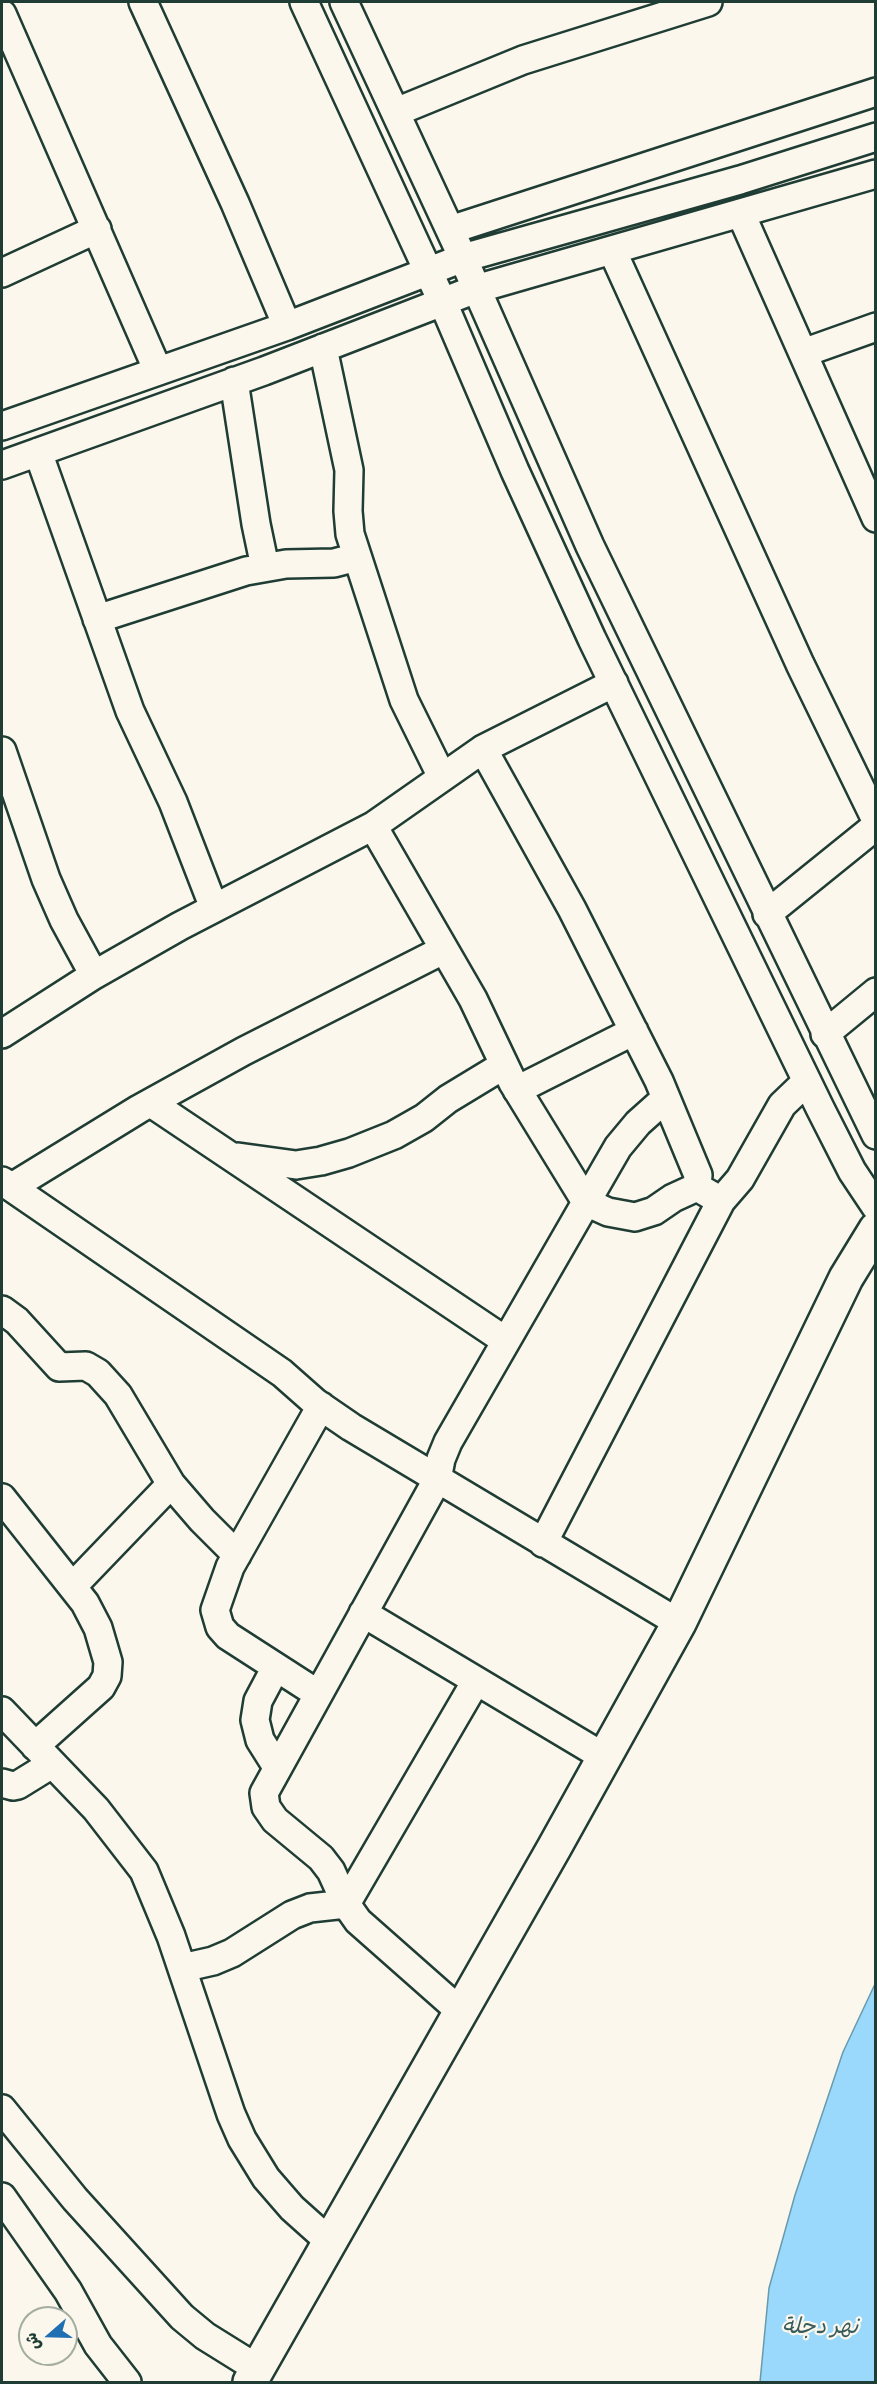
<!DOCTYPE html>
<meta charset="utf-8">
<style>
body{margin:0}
#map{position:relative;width:877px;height:2384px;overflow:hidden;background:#fbf7ec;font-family:Pangolin,"Playpen Sans Arabic",sans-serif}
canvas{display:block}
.frame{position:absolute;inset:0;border:3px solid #1f3d34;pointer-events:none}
.north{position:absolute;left:18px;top:2306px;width:60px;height:60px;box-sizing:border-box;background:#fbf7ec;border:2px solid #a3ada2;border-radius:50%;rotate:250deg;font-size:16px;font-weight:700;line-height:24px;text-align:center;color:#1f3d34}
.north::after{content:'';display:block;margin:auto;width:21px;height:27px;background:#1f6fb2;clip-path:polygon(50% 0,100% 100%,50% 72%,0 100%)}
</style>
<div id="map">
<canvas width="877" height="2384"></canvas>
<div class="frame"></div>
<div class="north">ش</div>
</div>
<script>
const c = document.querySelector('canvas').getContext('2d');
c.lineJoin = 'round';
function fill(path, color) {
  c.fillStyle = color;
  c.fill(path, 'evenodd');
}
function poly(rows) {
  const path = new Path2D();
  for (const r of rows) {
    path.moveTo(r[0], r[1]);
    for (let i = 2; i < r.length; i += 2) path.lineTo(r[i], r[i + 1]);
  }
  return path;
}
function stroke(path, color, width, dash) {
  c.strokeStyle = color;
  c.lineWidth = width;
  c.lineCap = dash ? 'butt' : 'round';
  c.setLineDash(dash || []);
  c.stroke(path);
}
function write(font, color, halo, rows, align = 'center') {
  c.font = font + ' Pangolin,"Playpen Sans Arabic",sans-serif';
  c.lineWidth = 4.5;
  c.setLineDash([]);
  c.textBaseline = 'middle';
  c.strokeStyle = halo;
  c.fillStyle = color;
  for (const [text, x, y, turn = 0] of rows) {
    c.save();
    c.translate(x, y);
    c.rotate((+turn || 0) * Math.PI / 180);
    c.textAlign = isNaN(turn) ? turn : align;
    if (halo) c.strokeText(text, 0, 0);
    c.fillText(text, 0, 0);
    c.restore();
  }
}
const water = poly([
 [875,1984,875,2382,760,2382,769,2288,795,2195,843,2052,875,1984]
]);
const minor = poly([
 [143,2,235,203,287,326],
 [304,2,447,312,515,471,592,639,820,1108,852,1171,876,1207],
 [344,2,463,258,590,546,876,1135],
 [2,14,158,371],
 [396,112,523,60,708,2],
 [741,214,876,518],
 [450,230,876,92],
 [612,250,800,664,876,820],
 [2,273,97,229],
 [323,348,349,470,348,511,350,534,404,700,442,777],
 [803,353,876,327],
 [234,381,256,524,265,567],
 [2,426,287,326,463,258,740,180,876,137],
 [38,452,130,711,173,802,214,908],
 [2,465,264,371,476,289,876,174],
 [97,619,246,571,286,564,334,563,357,557],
 [483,749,572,909,659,1081,698,1175,697,1187],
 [2,751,46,879,64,920,94,975],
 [373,826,473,999,513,1083,586,1202,608,1212,635,1217,654,1211,673,1198,697,1187,721,1201],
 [767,914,876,826],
 [2,1034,94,975,180,926,373,826,483,749,614,683],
 [825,1034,876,992],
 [517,1090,634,1031],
 [151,1103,506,1341],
 [238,1157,296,1165,321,1161,349,1153,394,1135,424,1118,448,1099,504,1065],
 [2,1181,282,1373,316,1403,351,1427,679,1623],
 [12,1187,139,1109,244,1051,443,950],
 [2,1310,17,1321,59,1367,86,1366,98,1373,118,1395,171,1484,202,1520,237,1555],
 [2,1498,85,1603,98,1628,108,1662,107,1676,101,1687,35,1746],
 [543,1543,721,1201,740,1179,782,1105,807,1081],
 [73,1586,171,1484],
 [363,1613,604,1757],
 [276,1667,258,1701,255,1720,260,1740,277,1767],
 [318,1694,228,1636,220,1627,215,1610,230,1567,321,1406],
 [2,1711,96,1809,144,1871,171,1936,231,2114,242,2139,266,2178,292,2208,330,2242],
 [2,1783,13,1786,18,1785,52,1764],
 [182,1968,213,1961,232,1953,292,1915,310,1908,346,1904,476,1681],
 [461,2012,358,1921,346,1904,331,1871,321,1858,275,1820,266,1807,264,1793,437,1480,441,1459,448,1442,607,1166,618,1147,638,1123,666,1098],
 [2,2109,75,2199,182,2317,205,2336,258,2369],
 [2,2197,68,2291,98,2345,127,2382]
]);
const major = poly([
 [250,2382,554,1848,679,1623,846,1278,876,1229]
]);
const waterNames = [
 ["نهر دجلة",820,2327]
];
fill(water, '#9ad8fc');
stroke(water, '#699aac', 1.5);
stroke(minor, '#1f3d34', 32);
stroke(major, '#1f3d34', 38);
stroke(minor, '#fbf7ec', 27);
stroke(major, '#fbf7ec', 33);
write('italic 22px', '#385c5c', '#fbf7ec', waterNames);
</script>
